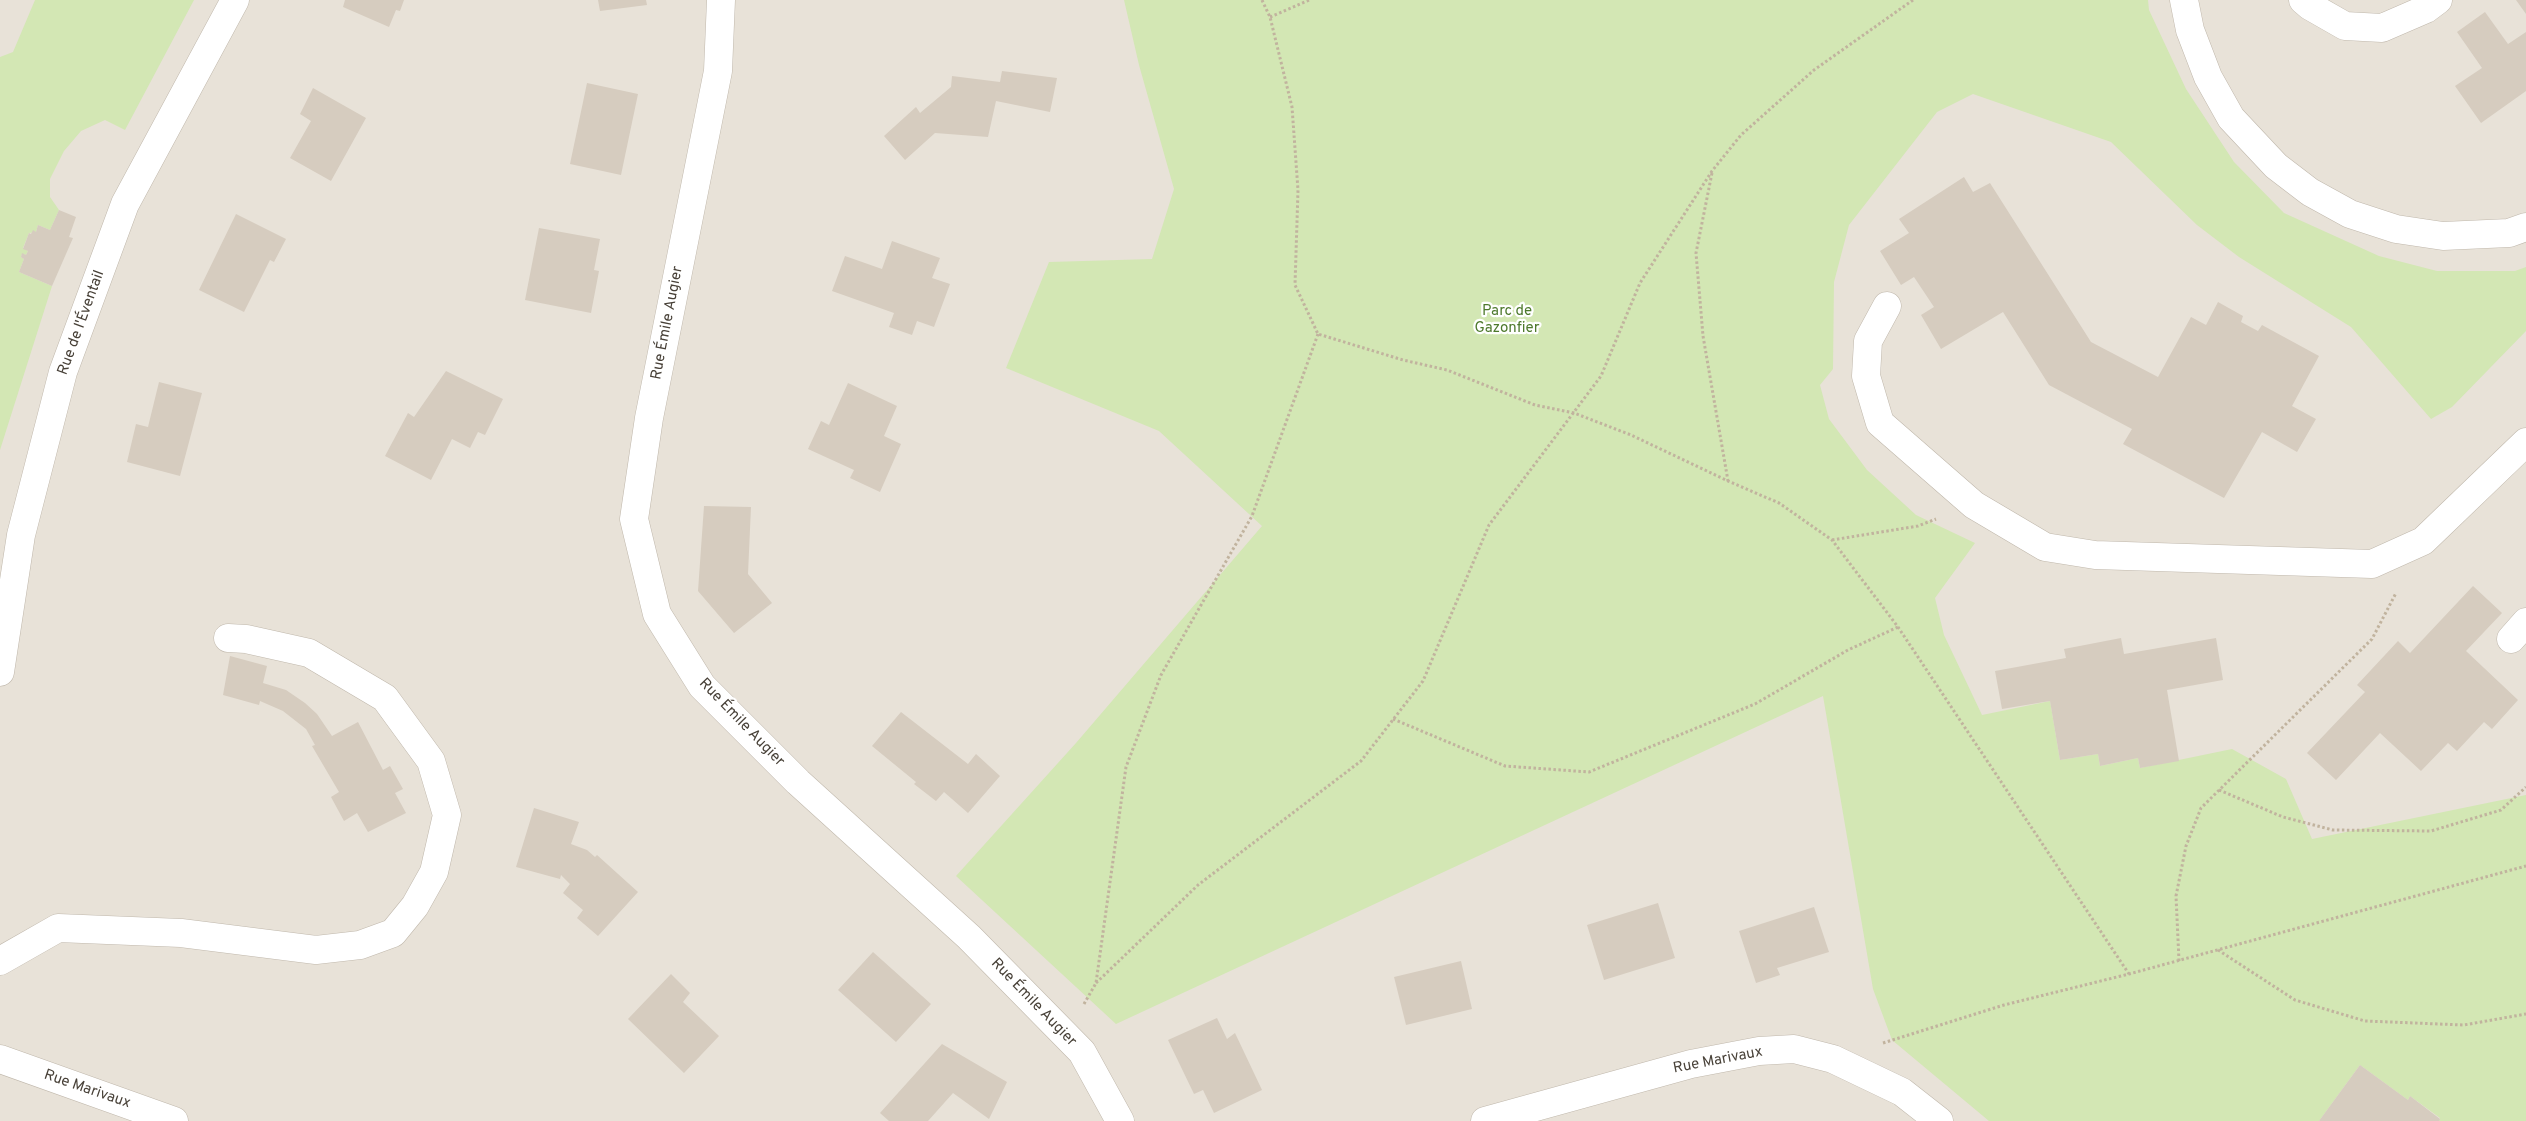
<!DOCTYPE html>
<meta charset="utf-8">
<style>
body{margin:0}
canvas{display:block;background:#f4f1ea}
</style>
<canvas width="2526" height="1121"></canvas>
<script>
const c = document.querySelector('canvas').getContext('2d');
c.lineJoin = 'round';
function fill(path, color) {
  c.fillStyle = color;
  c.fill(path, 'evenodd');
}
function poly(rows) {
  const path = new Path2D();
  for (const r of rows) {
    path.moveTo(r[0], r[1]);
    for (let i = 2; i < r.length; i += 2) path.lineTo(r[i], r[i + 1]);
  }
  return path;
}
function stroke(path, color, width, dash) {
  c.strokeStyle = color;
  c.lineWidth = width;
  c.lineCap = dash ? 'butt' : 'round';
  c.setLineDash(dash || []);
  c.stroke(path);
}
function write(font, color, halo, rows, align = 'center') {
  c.font = font + ' Overpass,sans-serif';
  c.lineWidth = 4.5;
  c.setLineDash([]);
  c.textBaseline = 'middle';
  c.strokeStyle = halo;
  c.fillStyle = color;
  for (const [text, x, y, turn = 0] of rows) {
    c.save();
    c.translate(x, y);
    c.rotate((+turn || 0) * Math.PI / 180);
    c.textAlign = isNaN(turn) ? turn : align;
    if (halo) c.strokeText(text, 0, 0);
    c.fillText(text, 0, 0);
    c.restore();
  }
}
const residential = poly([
 [0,0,2526,0,2526,1121,0,1121]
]);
const green = poly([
 [35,0,194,0,125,130,105,120,81,131,64,151,50,179,50,197,59,210,50,230,38,225,36,232,29,233,23,248,28,251,26,255,22,254,21,257,24,259,19,272,52,286,0,450,0,57,13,52],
 [1124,0,2148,0,2149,10,2186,89,2234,162,2284,213,2379,256,2437,271,2515,271,2526,267,2526,331,2452,407,2431,419,2351,327,2239,257,2197,225,2111,142,1973,94,1937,112,1849,225,1834,282,1833,369,1820,385,1829,419,1867,470,1916,515,1975,543,1935,598,1944,635,1982,715,2050,701,2060,760,2098,754,2100,766,2138,758,2140,768,2232,749,2286,779,2312,839,2526,795,2526,1121,2439,1121,2440,1118,2410,1096,2408,1100,2360,1065,2319,1121,1989,1121,1892,1040,1873,989,1823,696,1116,1024,956,876,1076,743,1262,526,1159,431,1006,368,1049,262,1152,259,1174,189,1139,65]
]);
const building = poly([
 [345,0,404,0,400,11,396,10,389,27,343,7],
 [598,0,646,0,647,5,600,11],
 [2516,0,2526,0,2526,14],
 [2485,12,2508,44,2526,32,2526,91,2481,123,2455,86,2482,68,2457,32],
 [1002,71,1057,78,1050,112,996,101,988,137,935,133,905,160,884,136,916,107,920,113,951,87,952,76,1000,82],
 [587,83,638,94,621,175,570,164],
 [313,88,366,118,331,181,290,158,311,121,300,114],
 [1964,177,1973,192,1990,183,2091,342,2158,377,2191,317,2206,325,2218,302,2243,316,2241,322,2258,331,2262,325,2319,356,2292,406,2316,419,2297,452,2262,432,2224,498,2123,444,2132,429,2049,385,2003,312,1941,349,1921,315,1934,307,1914,277,1901,285,1880,251,1909,233,1899,219],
 [59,210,76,217,69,237,73,238,52,286,19,272,24,259,21,257,22,253,26,255,28,251,23,249,29,233,31,234,33,230,36,232,38,225,50,230],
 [236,214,286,239,274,262,270,260,244,312,199,290],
 [539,228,600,239,594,270,599,271,591,313,525,300],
 [892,241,940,258,932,278,950,284,934,327,917,321,912,335,889,327,894,313,832,291,845,256,882,269],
 [446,371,503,399,485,435,478,432,470,448,452,439,431,480,385,456,408,413,414,417],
 [159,382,202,393,180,476,127,462,136,424,148,427],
 [848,383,897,406,884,436,901,444,880,492,850,478,854,470,808,449,821,421,829,425],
 [704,506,751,507,748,574,772,603,734,633,698,591],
 [2473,586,2502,613,2466,651,2518,700,2492,729,2484,722,2457,751,2448,743,2421,771,2380,733,2336,780,2307,753,2365,692,2357,685,2398,641,2410,653],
 [2121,638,2124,654,2216,638,2223,680,2167,690,2179,761,2140,768,2138,758,2100,766,2098,754,2060,760,2050,701,2002,709,1995,671,2066,658,2064,649],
 [230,656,267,666,263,683,286,690,305,703,317,714,332,736,358,722,383,770,390,766,403,789,395,793,406,813,368,832,357,813,344,821,331,797,339,792,312,746,315,745,306,729,283,711,260,701,259,705,223,695],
 [901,712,968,764,976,754,1000,776,968,813,944,792,936,801,914,784,916,782,872,746],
 [534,808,579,822,571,844,587,850,595,857,597,855,638,892,598,936,577,918,583,910,563,893,570,884,561,875,560,879,516,867],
 [1658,903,1675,958,1604,980,1587,925],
 [1814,907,1829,952,1777,968,1780,975,1756,983,1739,931],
 [873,952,931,1004,896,1042,838,990],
 [1461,961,1472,1009,1406,1025,1394,977],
 [671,974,690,993,683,1002,719,1036,684,1073,628,1019],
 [1217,1018,1227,1039,1235,1033,1262,1090,1214,1113,1203,1090,1194,1094,1168,1040],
 [942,1044,1007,1082,989,1119,953,1093,928,1121,889,1121,880,1113],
 [2360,1065,2408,1100,2410,1096,2440,1119,2439,1121,2319,1121]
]);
const path = poly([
 [1262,0,1270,17,1292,107,1298,190,1295,285,1318,334,1403,360,1447,370,1535,405,1574,413,1631,435,1728,481,1779,503,1832,540,1898,627,2129,974],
 [1270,17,1309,0],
 [1712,173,1696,253,1703,336,1728,481],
 [1832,540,1918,526,1936,519],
 [1393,719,1505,766,1589,772,1755,704,1848,650,1898,627],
 [2219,790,2283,817,2333,830,2431,831,2501,810,2526,787],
 [2218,950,2295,1000,2365,1021,2464,1025,2526,1014],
 [2179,961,2176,896,2186,846,2201,808,2372,639,2396,593],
 [1096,983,1198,885,1361,761,1423,681,1489,525,1601,376,1640,283,1712,171,1741,135,1814,70,1913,0],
 [1084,1004,1096,983,1126,767,1161,675,1252,516,1318,334],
 [1883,1043,2004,1005,2129,974,2526,866]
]);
const minor = poly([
 [721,0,718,71,649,418,634,519,657,614,702,686,798,782,969,937,1082,1052,1120,1121],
 [2184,0,2190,30,2208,77,2231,118,2276,166,2310,192,2350,214,2396,229,2443,236,2509,233,2526,227],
 [2303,0,2310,6,2345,26,2382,28,2426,9,2438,0],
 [1887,306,1868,341,1866,376,1880,423,1974,505,2045,547,2095,555,2372,564,2423,541,2526,442],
 [2511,639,2526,622],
 [0,672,21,535,63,372,125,204,235,0],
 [0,961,58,928,181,933,316,950,360,945,393,933,415,906,434,872,447,815,431,761,385,698,309,653,246,639,228,638],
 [0,1059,174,1121],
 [1485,1121,1691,1064,1759,1051,1794,1049,1833,1059,1902,1092,1939,1121]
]);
const parkNames = [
 ["Parc de",1507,312],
 ["Gazonfier",1507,329]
];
const streetNames = [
 ["Rue de l'Éventail",82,323,-70],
 ["Rue Émile Augier",668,323,-79],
 ["Rue Émile Augier",741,723,46],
 ["Rue Émile Augier",1033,1003,46],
 ["Rue Marivaux",1718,1061,-11],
 ["Rue Marivaux",87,1090,19]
];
fill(residential, '#e8e2d8');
fill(green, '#d3e7b4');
fill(building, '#d6ccbf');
stroke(minor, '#c0b8ac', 29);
stroke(path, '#c1b39e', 3, [2.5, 2.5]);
stroke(minor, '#fff', 28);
write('15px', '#4d792c', '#fff', parkNames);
write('15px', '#484138', '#fff', streetNames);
</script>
